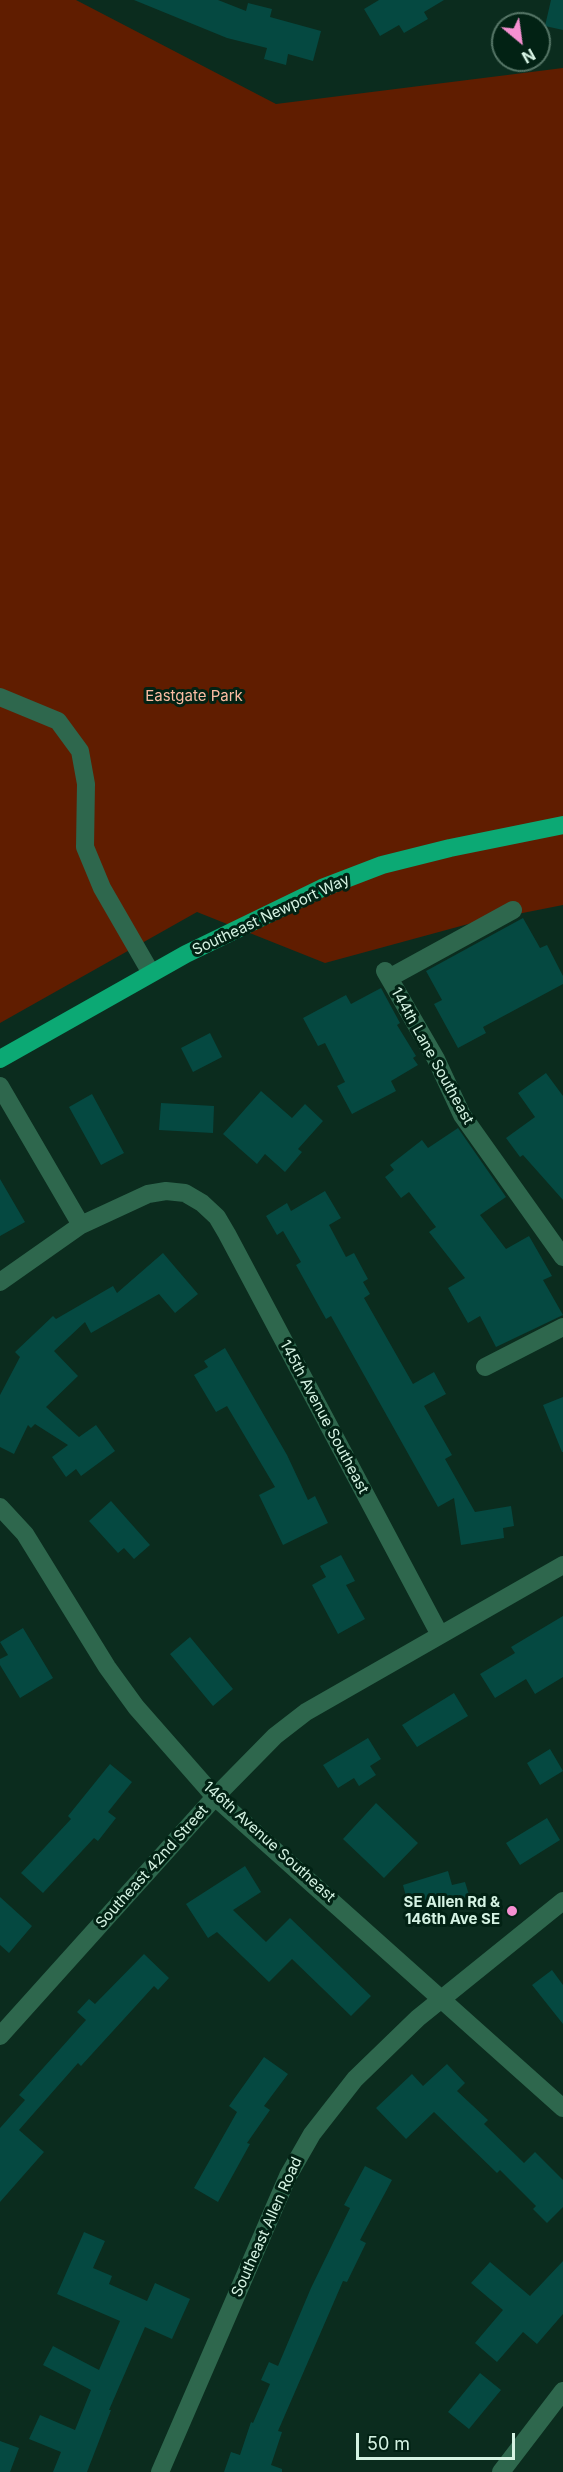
<!DOCTYPE html>
<style>
body{margin:0}
#map{position:relative;width:563px;height:2472px;overflow:hidden;background:#0b2c1e;font-family:Inter,sans-serif}
canvas{display:block}
.north{position:absolute;left:491px;top:12px;width:60px;height:60px;box-sizing:border-box;background:#022214;border:2px solid #567667;border-radius:50%;rotate:151deg;font-size:16px;font-weight:700;line-height:24px;text-align:center;color:#d5f3e3}
.north::after{content:'';display:block;margin:auto;width:21px;height:27px;background:#f590d1;clip-path:polygon(50% 0,100% 100%,50% 72%,0 100%)}
.scale{position:absolute;left:356px;top:2433px;width:159px;height:27px;box-sizing:border-box;border:3px solid #d5f3e3;border-top:0;padding-left:8px;font-size:18px;line-height:21px;white-space:nowrap;color:#d5f3e3;-webkit-text-stroke:4px #022214;paint-order:stroke}
</style>
<div id="map">
<canvas width="563" height="2472"></canvas>
<div class="north">N</div>
<div class="scale">50 m</div>
</div>
<script>
const c = document.querySelector('canvas').getContext('2d');
c.lineJoin = 'round';
function fill(path, color) {
  c.fillStyle = color;
  c.fill(path, 'evenodd');
}
function poly(rows) {
  const path = new Path2D();
  for (const r of rows) {
    path.moveTo(r[0], r[1]);
    for (let i = 2; i < r.length; i += 2) path.lineTo(r[i], r[i + 1]);
  }
  return path;
}
function stroke(path, color, width, dash) {
  c.strokeStyle = color;
  c.lineWidth = width;
  c.lineCap = dash ? 'butt' : 'round';
  c.setLineDash(dash || []);
  c.stroke(path);
}
function write(font, color, halo, rows, align = 'center') {
  c.font = font + ' Inter,sans-serif';
  c.lineWidth = 6;
  c.setLineDash([]);
  c.textBaseline = 'middle';
  c.strokeStyle = halo;
  c.fillStyle = color;
  for (const [text, x, y, turn = 0] of rows) {
    c.save();
    c.translate(x, y);
    c.rotate((+turn || 0) * Math.PI / 180);
    c.textAlign = isNaN(turn) ? turn : align;
    if (halo) c.strokeText(text, 0, 0);
    c.fillText(text, 0, 0);
    c.restore();
  }
}
const green = poly([
 [0,0,76,0,276,104,563,68,563,905,472,923,325,963,197,912,0,1023]
]);
const building = poly([
 [134,0,218,0,246,11,248,3,272,9,270,17,321,31,313,61,288,54,286,65,264,59,267,48,227,38],
 [379,0,444,0,424,12,428,19,404,33,399,25,380,36,364,9],
 [551,0,563,0,563,30,545,26],
 [523,918,540,948,547,945,563,976,563,984,483,1027,486,1033,458,1048,434,1004,442,1000,426,971],
 [381,988,400,1023,397,1025,416,1056,413,1058,418,1065,391,1081,396,1091,352,1114,337,1086,345,1082,325,1043,318,1046,303,1018,346,995,351,1004],
 [210,1033,222,1057,193,1072,181,1048],
 [546,1073,563,1096,563,1200,523,1155,520,1157,506,1138,535,1117,518,1093],
 [261,1091,292,1118,305,1104,323,1121,298,1149,302,1152,285,1172,265,1154,257,1164,223,1134],
 [92,1094,124,1153,101,1165,69,1107],
 [161,1103,214,1106,213,1133,159,1130],
 [458,1128,506,1197,480,1215,506,1249,529,1236,552,1276,543,1280,563,1315,496,1347,480,1316,468,1323,448,1288,465,1278,429,1232,436,1227,409,1192,401,1198,385,1177,394,1170,390,1165,422,1140,428,1148],
 [0,1179,25,1222,0,1236],
 [325,1191,341,1218,329,1225,346,1257,354,1253,368,1279,363,1282,370,1294,364,1298,413,1384,434,1372,446,1394,424,1406,452,1455,445,1459,475,1512,511,1506,514,1526,503,1528,504,1538,461,1545,454,1498,438,1507,331,1316,326,1319,296,1265,301,1262,283,1231,277,1235,266,1216,287,1203,291,1211],
 [163,1253,198,1294,175,1313,159,1294,91,1333,85,1322,54,1351,78,1376,46,1407,79,1437,96,1425,115,1451,81,1476,76,1469,66,1477,52,1457,68,1445,35,1424,31,1428,28,1425,14,1454,0,1447,0,1395,20,1357,15,1352,53,1316,56,1319,113,1286,117,1293],
 [225,1348,287,1455,308,1500,315,1496,328,1523,283,1545,259,1495,275,1487,227,1406,216,1412,194,1375,208,1367,204,1361],
 [563,1397,563,1452,562,1452,543,1405],
 [111,1501,150,1545,134,1559,124,1548,118,1553,89,1521],
 [341,1555,355,1581,346,1585,365,1619,338,1634,312,1585,326,1577,320,1566],
 [563,1616,563,1677,535,1694,526,1679,495,1698,480,1674,515,1653,511,1647],
 [23,1628,53,1678,20,1698,0,1665,0,1659,8,1655,0,1642],
 [190,1637,233,1689,213,1706,170,1654],
 [454,1693,468,1716,417,1747,402,1725],
 [368,1738,381,1759,370,1766,376,1775,359,1786,354,1778,338,1788,323,1765],
 [550,1749,563,1771,540,1785,527,1763],
 [110,1764,132,1782,108,1812,116,1818,98,1841,94,1838,43,1893,21,1873,71,1819,68,1816],
 [376,1803,418,1843,384,1878,343,1839],
 [547,1818,560,1840,520,1865,506,1843],
 [245,1866,261,1892,233,1910,266,1942,290,1918,371,1996,351,2016,292,1959,269,1982,217,1932,208,1938,186,1904],
 [448,1871,452,1885,465,1882,470,1898,428,1910,425,1899,408,1904,403,1885],
 [0,1897,32,1926,9,1953,0,1945],
 [144,1954,169,1978,158,1990,154,1986,81,2066,78,2063,19,2130,44,2152,0,2202,0,2128,25,2100,19,2095,86,2020,77,2012,89,1999,95,2004],
 [552,1970,563,1985,563,2024,532,1985],
 [264,2057,288,2074,264,2106,270,2110,247,2143,250,2144,218,2202,194,2188,237,2112,229,2106],
 [447,2064,465,2083,457,2091,488,2120,484,2124,524,2163,535,2152,563,2180,563,2207,547,2223,533,2209,536,2206,500,2170,497,2173,434,2112,406,2139,376,2108,412,2074,423,2086],
 [365,2166,392,2180,360,2240,366,2243,347,2282,343,2281,278,2431,282,2432,271,2465,282,2469,282,2472,224,2472,231,2452,240,2455,251,2422,253,2423,270,2384,261,2380,269,2362,278,2366,311,2288,350,2208,344,2205],
 [84,2232,105,2241,93,2268,112,2276,109,2284,147,2301,155,2283,190,2299,172,2339,145,2327,109,2410,111,2410,87,2472,53,2472,61,2452,29,2439,40,2415,75,2430,91,2390,43,2365,53,2346,99,2370,120,2321,57,2294],
 [563,2261,563,2314,537,2344,523,2332,497,2362,475,2343,503,2310,471,2283,490,2262,530,2296],
 [480,2373,501,2390,469,2429,448,2412],
 [0,2441,19,2448,10,2472,0,2472]
]);
const minor = poly([
 [0,697,58,721,80,751,86,784,85,847,102,888,151,973],
 [385,971,436,1059,462,1115,563,1257],
 [389,978,513,910],
 [0,1086,81,1225],
 [0,1282,81,1225,148,1194,166,1191,185,1193,202,1203,217,1217,227,1234,440,1635],
 [485,1367,563,1327],
 [0,1507,25,1534,107,1667,136,1707,215,1797,563,2108],
 [0,2036,215,1797,275,1736,306,1712,563,1565],
 [160,2472,288,2176,312,2134,355,2079,418,2018,563,1901],
 [501,2472,563,2391]
]);
const major = poly([
 [0,1059,186,954,322,888,382,865,450,848,563,825]
]);
const markers = [
 [512,1911,6,"#f590d1"]
];
const parkNames = [
 ["Eastgate Park",194,696]
];
const streetNames = [
 ["Southeast Newport Way",271,915,-25],
 ["144th Lane Southeast",432,1056,61],
 ["145th Avenue Southeast",324,1417,62],
 ["146th Avenue Southeast",269,1842,42],
 ["Southeast 42nd Street",152,1867,-48],
 ["Southeast Allen Road",267,2227,-66]
];
const poiNames = [
 ["SE Allen Rd &",500,1902],
 ["146th Ave SE",500,1919]
];
fill(green, '#601d00');
fill(building, '#054941');
stroke(minor, '#2e674d', 18);
stroke(major, '#0ca974', 18);
for (const [x, y, r, color] of markers) {
  const dot = new Path2D();
  dot.arc(x, y, r, 0, 2 * Math.PI);
  c.fillStyle = color;
  c.fill(dot);
  stroke(dot, '#022214', 2);
}
write('15px', '#fcbda4', '#022214', parkNames);
write('15px', '#d5f3e3', '#022214', streetNames);
write('bold 15px', '#d5f3e3', '#022214', poiNames, 'right');
</script>
